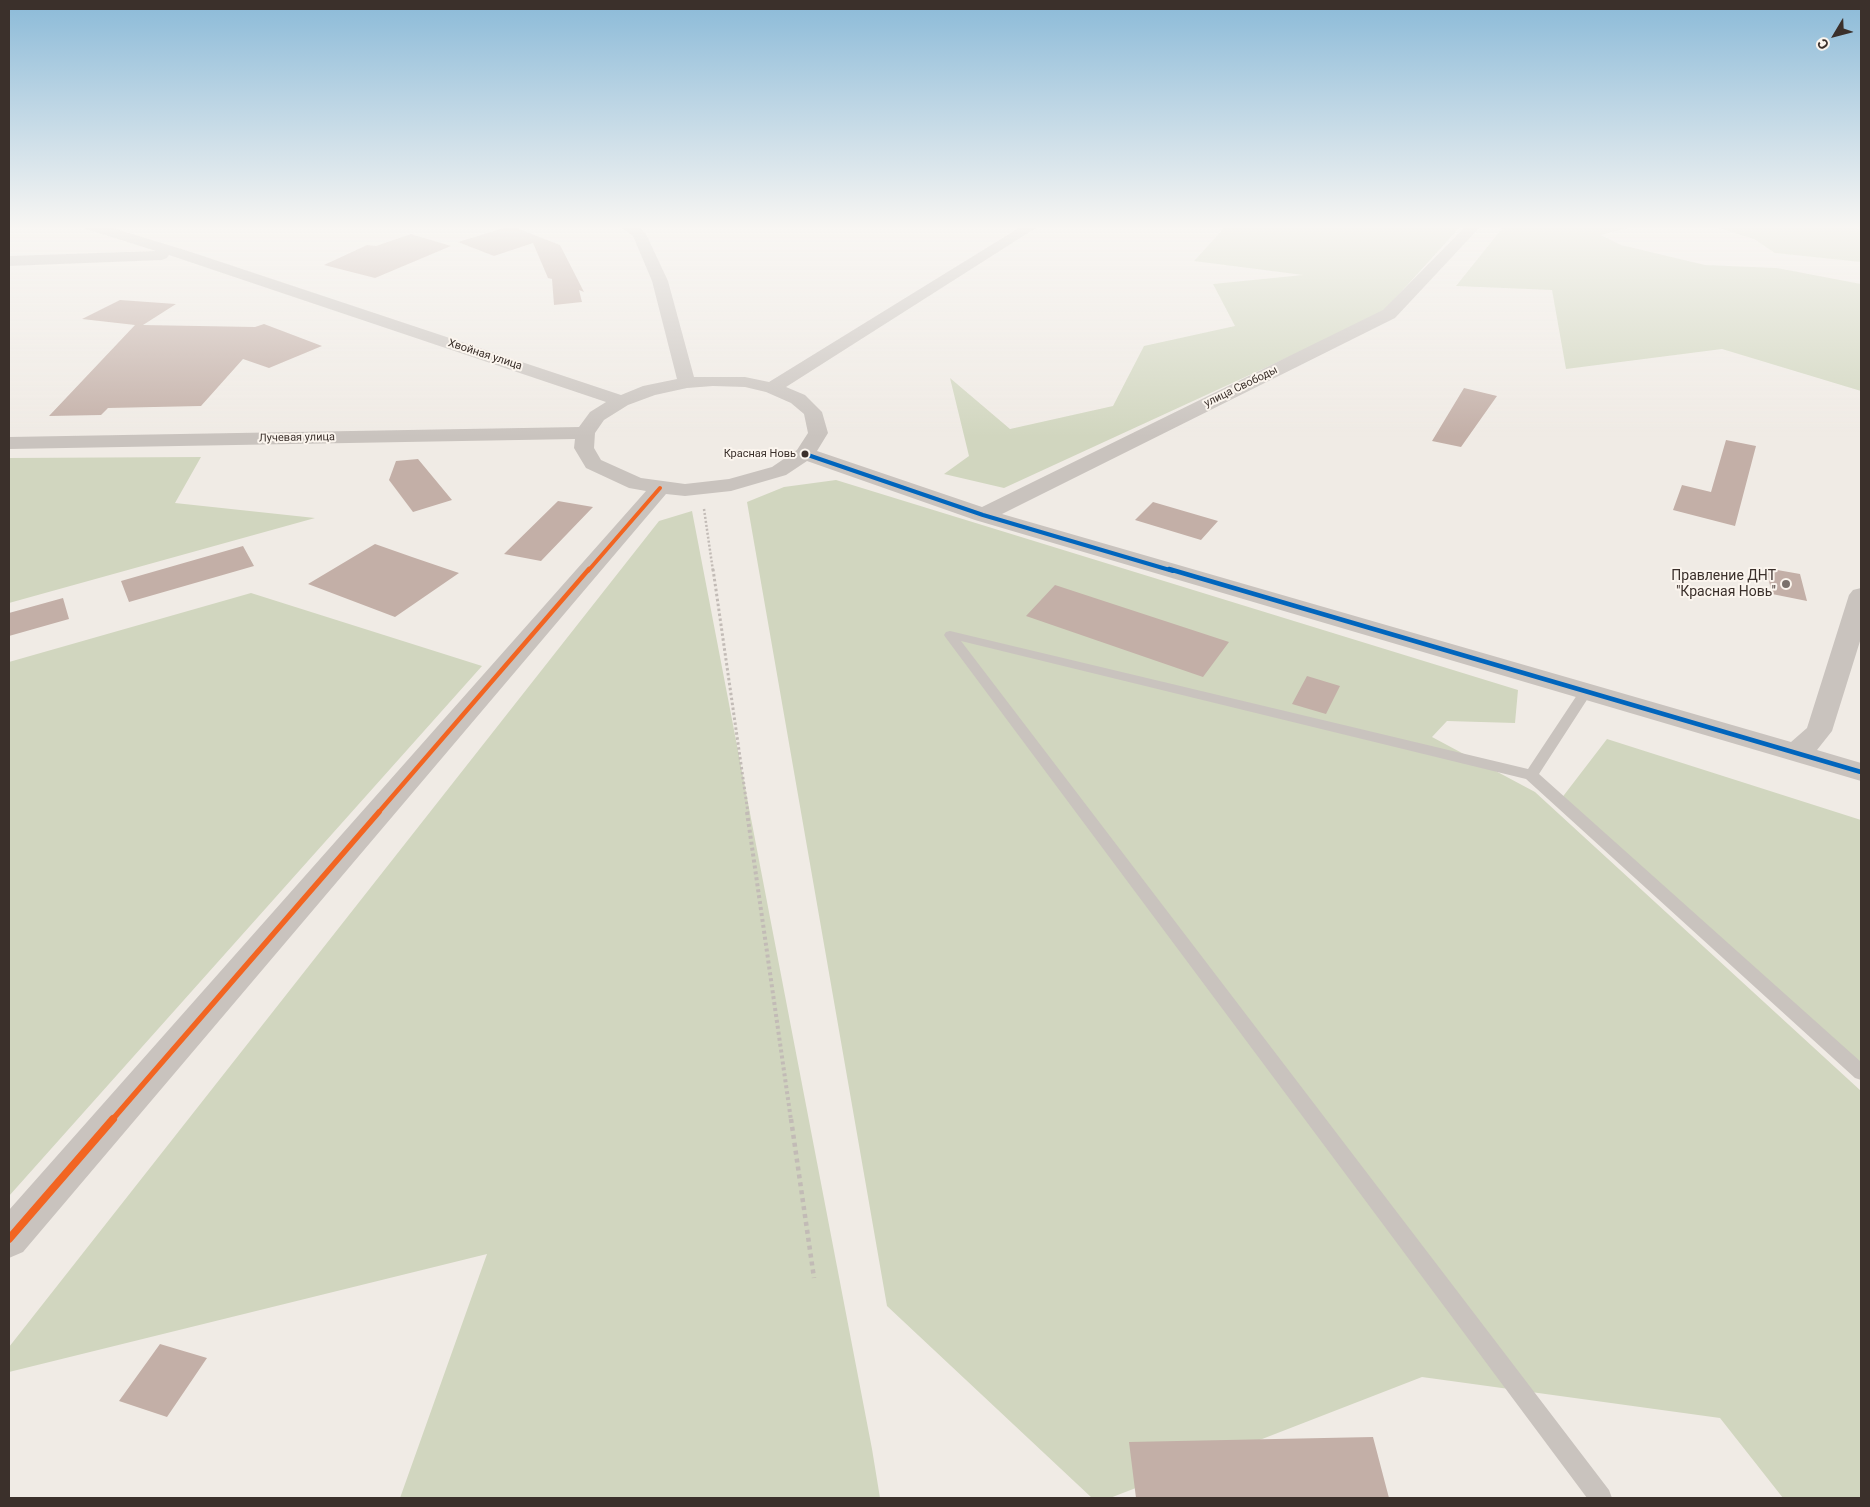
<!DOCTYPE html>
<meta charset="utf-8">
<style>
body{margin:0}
#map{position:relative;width:1870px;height:1507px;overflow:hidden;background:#f0ebe5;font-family:Roboto,sans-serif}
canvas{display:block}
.frame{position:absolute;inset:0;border:10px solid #3b302b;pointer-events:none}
.north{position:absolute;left:1810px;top:10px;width:50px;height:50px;-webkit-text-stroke:4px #fbf5ee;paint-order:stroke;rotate:233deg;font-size:14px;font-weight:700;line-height:20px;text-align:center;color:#3b302b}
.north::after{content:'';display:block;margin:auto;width:18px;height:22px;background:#3b302b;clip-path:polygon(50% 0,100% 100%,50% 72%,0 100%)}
</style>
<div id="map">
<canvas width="1870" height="1507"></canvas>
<div class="frame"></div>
<div class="north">С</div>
</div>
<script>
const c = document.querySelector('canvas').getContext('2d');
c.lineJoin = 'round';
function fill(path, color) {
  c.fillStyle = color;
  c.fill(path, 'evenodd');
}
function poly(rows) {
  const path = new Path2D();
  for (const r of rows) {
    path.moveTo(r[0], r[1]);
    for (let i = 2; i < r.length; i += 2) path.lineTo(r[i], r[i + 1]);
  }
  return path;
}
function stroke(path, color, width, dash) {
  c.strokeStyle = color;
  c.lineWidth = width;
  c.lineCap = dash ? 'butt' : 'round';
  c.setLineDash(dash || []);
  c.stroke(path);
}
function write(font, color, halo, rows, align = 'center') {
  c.font = font + ' Roboto,sans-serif';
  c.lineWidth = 4;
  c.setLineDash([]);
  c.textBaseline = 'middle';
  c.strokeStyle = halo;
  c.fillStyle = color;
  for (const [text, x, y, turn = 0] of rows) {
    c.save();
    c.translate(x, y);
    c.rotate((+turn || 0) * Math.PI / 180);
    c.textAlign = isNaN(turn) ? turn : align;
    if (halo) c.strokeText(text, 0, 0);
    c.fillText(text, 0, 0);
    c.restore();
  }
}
const green = poly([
 [1226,226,1461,226,1380,315,1004,488,944,474,969,456,950,378,1010,429,1113,406,1144,346,1235,326,1213,284,1303,275,1194,261],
 [1504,226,1634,226,1601,235,1621,245,1705,265,1777,268,1861,284,1861,391,1722,349,1566,369,1552,290,1456,286],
 [1713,226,1843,226,1861,229,1861,262,1775,253,1754,239],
 [201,457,175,503,315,518,9,603,9,458],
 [836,480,1518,690,1515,723,1447,721,1432,737,1535,792,1861,1091,1861,1498,1783,1498,1720,1418,1422,1377,1110,1498,1092,1498,887,1306,747,502,784,487],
 [692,511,872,1449,880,1498,400,1498,487,1254,9,1372,9,1347,659,521],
 [251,593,482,666,9,1196,9,662],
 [1607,739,1861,820,1861,1068,1561,799]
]);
const building = poly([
 [511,226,560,245,584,292,579,290,582,302,554,305,552,279,548,278,533,243,494,256,458,242],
 [411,234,451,246,375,278,324,265,367,245,376,246],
 [120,300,176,304,143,325,255,327,264,324,322,346,269,368,243,359,201,406,108,408,101,415,49,416,135,325,82,319],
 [1464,388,1497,396,1461,447,1432,441],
 [1726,440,1756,446,1735,526,1673,510,1682,485,1711,492],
 [418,459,452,500,413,512,389,480,396,461],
 [558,501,593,507,541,561,504,554],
 [1153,502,1218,521,1201,540,1135,520],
 [375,544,412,557,459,573,395,617,308,584],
 [243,546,254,566,129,602,121,581],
 [1766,568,1800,574,1807,601,1772,594],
 [1055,585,1229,642,1203,677,1026,616],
 [63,598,69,619,9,636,9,613],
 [1307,676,1340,686,1326,714,1292,704],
 [160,1344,207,1358,167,1417,119,1401],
 [1373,1437,1389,1498,1136,1498,1129,1442]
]);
const pathFar3 = poly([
 [704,509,713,571]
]);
const pathFar2 = poly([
 [713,569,748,813]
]);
const pathFar1 = poly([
 [747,812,791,1120]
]);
const path = poly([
 [791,1119,814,1278]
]);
const service = poly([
 [950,631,1528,769,1581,689,1591,689,1592,692,1539,774,1861,1062,1861,1080,1855,1078,1526,779,961,641,1609,1490,1612,1498,1587,1498,946,638,944,635,946,632,950,631]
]);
const minor = poly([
 [84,226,106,226,188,251,621,395,643,386,677,379,652,281,633,236,620,226,637,226,646,234,668,281,694,377,745,377,769,382,1022,226,1039,226,786,387,805,395,822,412,828,433,817,451,982,507,1383,310,1466,226,1481,226,1395,318,1002,514,1791,742,1807,728,1849,595,1853,590,1861,588,1861,638,1832,731,1817,750,1861,763,1861,781,975,520,807,461,786,475,731,491,685,496,666,494,23,1252,9,1258,9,1210,646,491,629,488,586,468,574,448,575,439,9,449,9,437,579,427,590,412,606,402,169,255,167,258,162,260,9,266,9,256,156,251,86,229,84,226],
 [713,386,745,387,766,392,791,403,804,414,808,433,797,450,772,467,729,479,685,484,641,478,601,460,594,448,595,433,604,420,628,405,655,395,687,388,713,386]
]);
const bus1Far1 = poly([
 [805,454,983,515,1173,571]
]);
const bus1 = poly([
 [1169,569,1861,772]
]);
const bus2Far3 = poly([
 [588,571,660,488]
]);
const bus2Far2 = poly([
 [378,813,589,569]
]);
const bus2Far1 = poly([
 [112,1120,379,812]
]);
const bus2 = poly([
 [9,1239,113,1119]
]);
const markers = [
 [805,454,4.5,"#3b302b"],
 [1786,584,5,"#7a716c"]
];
const farStreetnames = [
 ["Хвойная улица",485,355,18],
 ["улица Свободы",1241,387,-26],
 ["Лучевая улица",297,438,-1]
];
const farBusnames = [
 ["Красная Новь",796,454]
];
const poiNames = [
 ["Правление ДНТ",1776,576],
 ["\"Красная Новь\"",1776,592]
];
fill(green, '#d1d6bf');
fill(building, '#c3afa7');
stroke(pathFar3, '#c2bbb6', 2.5, [2, 2]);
stroke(pathFar2, '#c2bbb6', 3, [2.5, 2.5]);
stroke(pathFar1, '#c2bbb6', 4, [3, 3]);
stroke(path, '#c2bbb6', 4.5, [4, 4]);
fill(service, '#c9c3be');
fill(minor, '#c9c3be');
stroke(bus1Far1, '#0065bd', 4);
stroke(bus1, '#0065bd', 4.5);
stroke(bus2Far3, '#f26522', 4);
stroke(bus2Far2, '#f26522', 4.5);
stroke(bus2Far1, '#f26522', 5.5);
stroke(bus2, '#f26522', 8);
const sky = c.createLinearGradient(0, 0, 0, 437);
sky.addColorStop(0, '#8bbad8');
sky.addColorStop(0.52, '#f8f6f3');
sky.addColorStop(1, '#f8f6f300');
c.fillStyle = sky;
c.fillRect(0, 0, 1870, 437);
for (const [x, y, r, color] of markers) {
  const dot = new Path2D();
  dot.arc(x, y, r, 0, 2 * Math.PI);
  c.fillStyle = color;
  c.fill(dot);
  stroke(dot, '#fbf5ee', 2);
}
write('11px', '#3b302b', '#fbf5ee', farStreetnames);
write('11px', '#3b302b', '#fbf5ee', farBusnames, 'right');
write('14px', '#3b302b', '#fbf5ee', poiNames, 'right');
</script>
